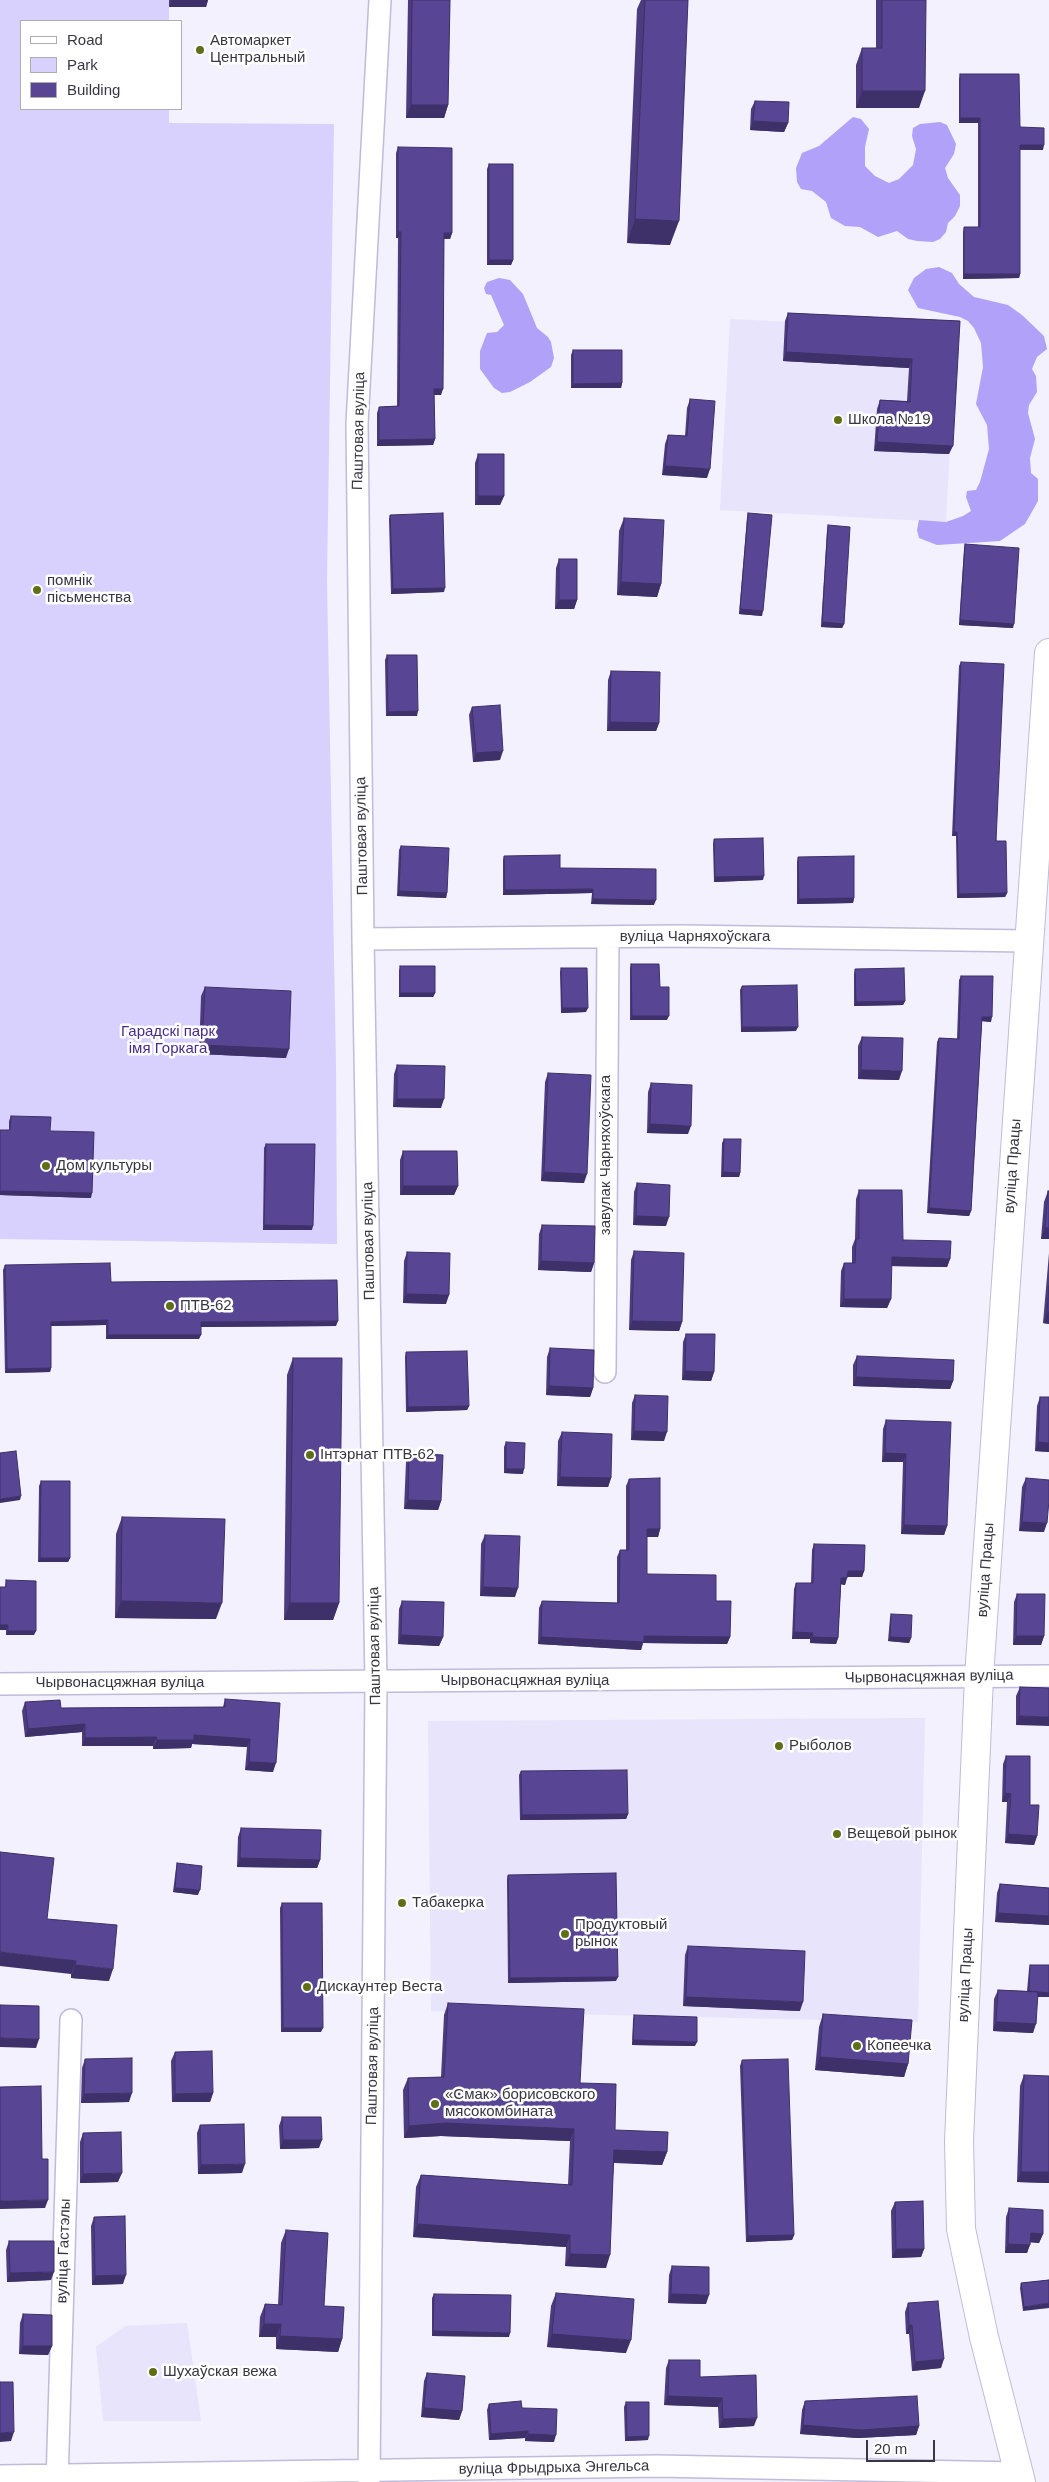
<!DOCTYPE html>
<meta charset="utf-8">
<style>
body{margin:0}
#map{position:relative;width:1049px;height:2482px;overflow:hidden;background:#f2f1fd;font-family:Helvetica,sans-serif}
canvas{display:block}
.legend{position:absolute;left:20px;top:20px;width:162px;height:90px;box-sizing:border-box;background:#fff;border:1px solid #afafb3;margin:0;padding:6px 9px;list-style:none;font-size:15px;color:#383642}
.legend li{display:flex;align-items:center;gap:10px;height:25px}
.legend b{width:25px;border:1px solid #afafb3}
.scale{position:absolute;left:866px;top:2440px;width:69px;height:22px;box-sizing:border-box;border:2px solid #383642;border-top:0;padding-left:6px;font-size:15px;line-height:18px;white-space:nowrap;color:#383642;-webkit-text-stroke:4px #fff;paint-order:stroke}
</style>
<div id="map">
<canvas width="1049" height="2482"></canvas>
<ul class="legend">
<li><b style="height:6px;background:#fff"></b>Road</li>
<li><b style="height:14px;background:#d8d1fe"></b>Park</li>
<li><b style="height:14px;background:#584594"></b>Building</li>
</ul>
<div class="scale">20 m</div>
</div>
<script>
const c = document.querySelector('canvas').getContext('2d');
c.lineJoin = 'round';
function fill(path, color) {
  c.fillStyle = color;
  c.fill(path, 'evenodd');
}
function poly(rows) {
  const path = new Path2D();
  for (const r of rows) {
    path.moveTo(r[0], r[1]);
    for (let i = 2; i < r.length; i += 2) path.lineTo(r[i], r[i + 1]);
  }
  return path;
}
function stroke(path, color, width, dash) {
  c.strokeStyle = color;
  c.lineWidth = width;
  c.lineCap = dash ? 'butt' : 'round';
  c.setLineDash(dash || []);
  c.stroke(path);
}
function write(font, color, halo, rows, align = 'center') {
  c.font = font + ' Helvetica,sans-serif';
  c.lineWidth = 5;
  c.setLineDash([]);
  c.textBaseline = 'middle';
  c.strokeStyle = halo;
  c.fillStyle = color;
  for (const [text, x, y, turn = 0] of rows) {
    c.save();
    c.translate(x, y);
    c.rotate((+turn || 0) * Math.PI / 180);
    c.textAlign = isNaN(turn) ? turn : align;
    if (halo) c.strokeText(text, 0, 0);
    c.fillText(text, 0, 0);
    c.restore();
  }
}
const built = poly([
 [730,319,956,330,946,522,720,510],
 [925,1718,918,2022,431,2011,428,1721],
 [187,2323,201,2421,103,2421,96,2347,125,2326]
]);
const green = poly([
 [0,0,169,0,169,21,21,21,21,109,169,109,169,123,334,124,327,580,336,1064,337,1244,0,1239]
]);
const forest = poly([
 [853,117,861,119,869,129,865,147,865,166,875,176,889,183,899,179,913,165,916,149,912,136,913,128,920,124,940,122,947,125,956,144,954,154,945,168,948,178,960,195,960,206,955,216,948,223,946,232,940,239,933,242,917,241,908,239,897,231,878,237,860,227,845,226,831,218,826,202,812,191,801,189,797,182,796,168,802,153,819,146],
 [939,267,952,273,959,284,974,297,1008,305,1022,315,1044,336,1047,349,1037,357,1032,369,1036,376,1037,392,1029,405,1028,413,1035,439,1030,458,1031,473,1038,479,1038,501,1025,524,1000,541,937,545,919,538,917,530,919,520,946,522,963,516,971,511,966,497,967,491,976,490,980,482,989,449,987,425,976,404,983,367,981,343,974,328,968,321,960,317,918,308,908,290,914,278,926,269],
 [499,278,510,280,523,294,537,328,548,337,551,342,554,358,551,367,530,382,510,392,502,393,494,388,480,369,480,351,487,333,497,332,504,325,491,295,486,294,484,288,487,282]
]);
const street = poly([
 [363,939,681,936,1028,941],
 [605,1372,608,937],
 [0,1684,1049,1676],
 [0,2476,657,2466,1018,2473],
 [57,2482,71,2020],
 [369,2482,376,1682,363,939,357,424,380,0]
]);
const secondary = poly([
 [1021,2482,984,2337,961,2229,959,2141,979,1677,1049,653]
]);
const wall = poly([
 [169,0,208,0,206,7,169,7],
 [408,0,450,0,448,105,444,118,406,118],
 [641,0,688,0,670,245,627,243,637,9],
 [876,0,926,0,919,108,856,108,856,65,862,48,876,48],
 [960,74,1020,127,1043,150,1020,150,1020,274,1019,278,963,279,963,232,964,227,978,227,978,123,959,123,959,79],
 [755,101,788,123,784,132,750,130,751,109],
 [398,147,452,233,450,239,444,239,441,395,434,395,435,439,433,445,377,446,377,413,379,407,397,406,398,238,396,238,396,153],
 [489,164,513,260,511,265,487,265,487,169],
 [788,313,960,321,949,454,874,451,877,409,880,400,907,401,909,368,783,361,785,321],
 [573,350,622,383,621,388,571,388,571,355],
 [690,399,707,478,662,475,665,444,668,435,685,436,687,408],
 [478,454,504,496,500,505,475,505,475,463],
 [748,513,762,616,739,614,747,518],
 [390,515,444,592,391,594,389,519],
 [624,518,661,584,657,597,617,595,619,531],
 [828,525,844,624,842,628,821,627,827,530],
 [965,544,1013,628,959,625,964,549],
 [559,559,577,600,574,609,555,609,556,568],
 [387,655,417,716,386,716,385,660],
 [961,662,1007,893,1005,897,957,898,956,836,952,836,959,666],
 [611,671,659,723,656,731,607,731,608,680],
 [472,707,500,760,473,762,469,715],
 [714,839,763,880,714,882,713,844],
 [401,846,447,893,446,898,397,896,399,850],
 [504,856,560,868,654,905,591,904,592,893,503,895,503,860],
 [798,857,854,898,853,903,797,904,797,862],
 [631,964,660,987,667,1020,630,1020,630,968],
 [400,966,435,993,433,997,399,997,399,971],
 [561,968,586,1012,561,1013,560,972],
 [855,969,905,1001,903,1005,854,1006,854,974],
 [961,976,991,1022,982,1021,971,1211,969,1216,927,1213,937,1042,939,1038,957,1039,959,980],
 [742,986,796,1031,741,1032,740,990],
 [205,987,286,1058,199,1054,201,996],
 [862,1037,899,1080,858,1079,858,1046],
 [397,1065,441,1108,393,1107,394,1074],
 [548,1073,584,1183,541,1181,545,1082],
 [651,1083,688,1134,647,1133,648,1092],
 [11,1116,50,1131,91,1198,0,1195,0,1130,9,1130,9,1121],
 [724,1139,740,1173,739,1177,721,1177,722,1143],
 [266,1144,312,1230,263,1230,264,1148],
 [403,1151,458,1186,454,1195,400,1195,400,1160],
 [637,1183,666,1226,633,1225,634,1192],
 [859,1190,903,1240,950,1259,947,1267,891,1266,891,1299,887,1308,840,1307,841,1271,844,1263,852,1263,852,1247,855,1239,856,1199],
 [1048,1191,1049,1239,1041,1239,1044,1202],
 [542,1225,594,1263,591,1272,538,1270,539,1234],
 [634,1251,682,1322,679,1331,629,1330,631,1260],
 [407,1252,446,1304,403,1303,404,1261],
 [1049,1253,1049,1324,1043,1323],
 [5,1265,111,1282,336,1326,201,1327,199,1339,106,1339,106,1325,51,1326,51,1368,50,1372,5,1373,3,1270],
 [686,1334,714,1372,711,1381,682,1380,683,1342],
 [550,1348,593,1388,590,1397,546,1395,547,1357],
 [406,1352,469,1406,467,1410,406,1412,405,1357],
 [857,1356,953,1381,950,1389,853,1386,853,1365],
 [293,1358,339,1603,333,1620,284,1620,287,1375],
 [635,1395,664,1441,631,1440,632,1403],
 [1040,1397,1049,1397,1049,1452,1035,1451,1037,1406],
 [886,1420,947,1526,944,1535,901,1534,903,1462,882,1462,883,1429],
 [562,1432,611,1478,608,1487,557,1486,558,1441],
 [506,1442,523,1474,504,1473,504,1447],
 [409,1453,441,1501,438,1510,404,1509,406,1462],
 [1026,1478,1044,1532,1019,1531,1022,1487],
 [629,1479,660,1529,658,1537,647,1537,647,1574,716,1601,730,1637,727,1644,643,1643,641,1650,538,1644,539,1608,542,1601,617,1603,617,1557,620,1550,626,1550,626,1486],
 [41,1481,70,1558,68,1562,38,1562,39,1486],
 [122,1517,216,1619,115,1618,116,1534],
 [485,1535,515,1597,480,1596,481,1544],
 [814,1544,864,1571,862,1577,847,1577,845,1585,841,1584,838,1638,836,1644,810,1643,810,1639,792,1639,794,1589,796,1583,811,1583,812,1550],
 [6,1580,34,1635,6,1635,6,1630,0,1630,0,1587,5,1587],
 [1017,1594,1044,1636,1041,1645,1013,1645,1014,1602],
 [402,1601,443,1637,439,1646,398,1644,399,1609],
 [891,1614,911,1638,909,1643,888,1641,890,1618],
 [1020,1687,1049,1688,1016,1725,1016,1696],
 [225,1699,273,1772,245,1770,247,1747,192,1744,191,1748,153,1749,153,1746,82,1746,82,1732,25,1737,22,1711,25,1702,61,1708,223,1707],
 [1006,1756,1030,1805,1037,1836,1034,1845,1005,1843,1007,1802,1002,1802,1003,1764],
 [521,1771,628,1814,626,1819,520,1820,519,1775],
 [241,1828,320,1860,317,1868,237,1867,238,1837],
 [177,1863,198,1895,173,1892,176,1868],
 [508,1875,616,1981,508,1983,507,1879],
 [1000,1884,1049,1888,1049,1925,995,1922,997,1893],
 [282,1903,321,2032,281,2032,280,1908],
 [47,1919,109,1981,71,1978,71,1974],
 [688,1946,800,2011,683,2006,685,1955],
 [1030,1965,1049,1965,1049,1997,1038,1997,1033,2033,993,2031,994,1999,998,1990,1027,1991,1029,1969],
 [448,2003,580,2083,615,2130,667,2152,662,2165,614,2163,606,2268,565,2266,566,2247,413,2237,416,2187,421,2175,568,2185,570,2141,441,2136,404,2138,403,2090,408,2078,441,2077,444,2015],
 [823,2014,908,2064,904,2077,815,2070,819,2027],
 [634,2015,695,2046,632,2045,633,2020],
 [175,2052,213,2093,210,2102,172,2102,171,2061],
 [85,2059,129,2102,81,2103,82,2068],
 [742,2060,794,2235,792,2240,746,2242,740,2066],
 [1024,2075,1049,2183,1017,2182,1020,2086],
 [282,2117,319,2148,280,2149,279,2126],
 [200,2125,242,2173,198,2174,197,2133],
 [83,2133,118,2182,80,2183,80,2142],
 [895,2202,924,2249,921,2257,892,2258,891,2211],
 [1009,2208,1043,2234,1039,2243,1030,2242,1027,2253,1005,2253,1006,2217],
 [94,2217,123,2284,92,2285,91,2226],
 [286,2230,324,2306,342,2339,338,2352,276,2349,276,2337,259,2337,260,2317,265,2304,278,2305,281,2243],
 [9,2241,51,2280,7,2282,6,2250],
 [672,2266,706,2304,668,2303,669,2275],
 [1049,2280,1023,2311,1020,2288,1021,2283],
 [556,2293,626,2353,547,2347,551,2306],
 [434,2294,509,2337,432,2336,432,2298],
 [908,2303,941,2368,912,2371,909,2334,906,2334,905,2312],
 [23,2314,52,2346,48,2355,19,2354,20,2323],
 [669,2360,700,2377,754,2426,719,2428,718,2407,664,2405,666,2368],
 [427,2373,462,2411,459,2420,421,2417,424,2381],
 [805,2401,919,2426,916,2435,858,2438,800,2434,802,2410],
 [626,2402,648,2440,625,2441,624,2407],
 [489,2404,522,2408,554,2442,525,2441,525,2438,489,2440,487,2410]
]);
const shadedWall = poly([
 [172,0,208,0,206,7,169,7],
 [862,91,925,91,919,108,856,108],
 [411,105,448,105,444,118,406,118],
 [960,118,980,118,978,123,959,123],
 [753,121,788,123,784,132,750,130],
 [1020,145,1044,145,1043,150,1018,149],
 [635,219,679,221,670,245,627,243],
 [398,232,401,232,398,238,396,238],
 [444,233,452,233,450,239,442,239],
 [489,260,513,260,511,265,487,265],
 [964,274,1020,274,1019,278,963,279],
 [786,352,912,359,909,368,783,361],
 [622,383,621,388,571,388,573,384],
 [434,389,443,389,441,395,432,395],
 [435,439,433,445,377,446,379,440],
 [877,442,953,446,949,454,874,451],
 [665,466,710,469,707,478,662,475],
 [478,496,504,496,500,505,475,505],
 [621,582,661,584,657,597,617,595],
 [445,588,444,592,391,594,393,589],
 [559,600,577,600,574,609,555,609],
 [740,609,763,611,762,616,739,614],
 [960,620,1014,624,1013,628,959,625],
 [822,622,844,624,842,628,821,627],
 [418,711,417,716,386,716,388,712],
 [610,722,659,723,656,731,607,731],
 [503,751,500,760,473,762,476,753],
 [954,832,957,832,956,836,952,836],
 [764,876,763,880,714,882,715,877],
 [593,889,592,893,503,895,505,890],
 [399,891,447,893,446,898,397,896],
 [1007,893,1005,897,957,898,959,894],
 [854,898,853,903,797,904,799,899],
 [593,899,656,900,654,905,591,904],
 [400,993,435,993,433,997,399,997],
 [905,1001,903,1005,854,1006,856,1002],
 [562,1008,588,1008,586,1012,561,1013],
 [632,1016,669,1016,667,1020,630,1020],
 [982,1017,992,1017,991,1022,980,1021],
 [742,1027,798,1027,796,1031,741,1032],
 [202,1045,289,1049,286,1058,199,1054],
 [861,1070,902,1071,899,1080,858,1079],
 [397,1099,444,1099,441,1108,393,1107],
 [650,1124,691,1126,688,1134,647,1133],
 [544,1172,587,1174,584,1183,541,1181],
 [723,1172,740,1173,739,1177,721,1177],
 [403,1186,458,1186,454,1195,400,1195],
 [0,1191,92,1193,91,1198,0,1195],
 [929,1208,971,1211,969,1216,927,1213],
 [636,1216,669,1217,666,1226,633,1225],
 [264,1225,313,1226,312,1230,263,1230],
 [1045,1228,1049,1228,1049,1239,1041,1239],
 [892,1257,950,1259,947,1267,888,1266],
 [541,1261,594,1263,591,1272,538,1270],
 [406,1294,449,1295,446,1304,403,1303],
 [844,1299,891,1299,887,1308,840,1307],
 [1047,1312,1049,1312,1049,1324,1043,1323],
 [108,1320,106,1325,49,1326,51,1322],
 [338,1321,336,1326,199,1327,201,1322],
 [632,1321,682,1322,679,1331,629,1330],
 [108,1335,201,1335,199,1339,106,1339],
 [51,1368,50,1372,5,1373,7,1369],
 [685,1371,714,1372,711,1381,682,1380],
 [856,1377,953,1381,950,1389,853,1386],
 [549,1386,593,1388,590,1397,546,1395],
 [469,1406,467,1410,406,1412,408,1407],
 [634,1431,667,1432,664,1441,631,1440],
 [1038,1442,1049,1443,1049,1452,1035,1451],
 [885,1453,906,1454,903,1462,882,1462],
 [506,1469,524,1469,523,1474,504,1473],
 [560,1477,611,1478,608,1487,557,1486],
 [21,1496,20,1500,0,1503,0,1499],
 [408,1500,441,1501,438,1510,404,1509],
 [1022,1522,1047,1523,1044,1532,1019,1531],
 [904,1525,947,1526,944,1535,901,1534],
 [647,1529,660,1529,658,1537,645,1537],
 [40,1558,70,1558,68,1562,38,1562],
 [848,1571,864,1571,862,1577,845,1577],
 [841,1578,847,1578,845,1585,839,1584],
 [483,1587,518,1588,515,1597,480,1596],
 [121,1601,222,1603,216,1619,115,1618],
 [290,1603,339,1603,333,1620,284,1620],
 [0,1625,8,1625,6,1630,0,1630],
 [8,1631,36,1631,34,1635,6,1635],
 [794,1632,813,1633,810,1639,792,1639],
 [401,1635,443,1637,439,1646,398,1644],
 [644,1636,730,1637,727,1644,643,1643,641,1650,538,1644,541,1637],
 [1016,1636,1044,1636,1041,1645,1013,1645],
 [812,1637,838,1638,836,1644,810,1643],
 [890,1637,911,1638,909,1643,888,1641],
 [1019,1716,1049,1717,1049,1726,1016,1725],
 [85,1724,82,1732,25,1737,28,1729],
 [194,1735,250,1739,247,1747,192,1744,191,1748,153,1749,157,1740],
 [156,1737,153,1746,82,1746,85,1738],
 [249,1762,276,1763,273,1772,245,1770],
 [1005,1793,1011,1794,1007,1802,1002,1802],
 [628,1814,626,1819,520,1820,522,1815],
 [1008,1834,1037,1836,1034,1845,1005,1843],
 [240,1858,320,1860,317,1868,237,1867],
 [175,1888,200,1890,198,1895,173,1892],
 [998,1913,1049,1916,1049,1925,995,1922],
 [0,1952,76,1961,71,1974,0,1966],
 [75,1965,113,1969,109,1981,71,1978],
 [618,1977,616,1981,508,1983,510,1978],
 [1029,1992,1049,1993,1049,1997,1027,1996],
 [686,1997,803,2002,800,2011,683,2006],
 [996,2022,1036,2024,1033,2033,993,2031],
 [283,2028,323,2028,321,2032,281,2032],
 [0,2038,39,2039,36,2048,0,2047],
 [633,2040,697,2042,695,2046,632,2045],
 [820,2057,908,2064,904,2077,815,2070],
 [132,2093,129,2102,81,2103,84,2094],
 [213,2093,210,2102,172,2102,175,2094],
 [446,2123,574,2129,570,2141,441,2136,404,2138,409,2126],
 [283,2140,322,2140,319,2148,280,2149],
 [614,2150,667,2152,662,2165,610,2162],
 [245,2164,242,2173,198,2174,201,2165],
 [1021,2172,1049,2172,1049,2183,1017,2182],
 [122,2173,118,2182,80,2183,83,2174],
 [48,2200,45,2208,0,2209,0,2201],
 [417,2224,570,2235,566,2247,413,2237],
 [1031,2233,1043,2234,1039,2243,1027,2242],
 [794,2235,792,2240,746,2242,748,2236],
 [1008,2244,1030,2245,1027,2253,1005,2253],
 [896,2249,924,2249,921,2257,892,2258],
 [570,2254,610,2255,606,2268,565,2266],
 [54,2272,51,2280,7,2282,10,2273],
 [126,2275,123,2284,92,2285,95,2276],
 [671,2294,709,2295,706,2304,668,2303],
 [1049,2303,1049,2308,1023,2311,1024,2307],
 [264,2324,281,2324,276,2337,259,2337],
 [909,2325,912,2325,909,2334,906,2334],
 [433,2331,510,2333,509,2337,432,2336],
 [552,2334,631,2340,626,2353,547,2347],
 [280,2336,342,2339,338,2352,276,2349],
 [23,2346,52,2346,48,2355,19,2354],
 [944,2359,941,2368,912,2371,915,2362],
 [668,2396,722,2398,718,2407,664,2405],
 [424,2408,462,2411,459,2420,421,2417],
 [757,2418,754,2426,719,2428,723,2419],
 [803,2425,919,2426,916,2435,858,2438,800,2434],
 [528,2431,525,2438,489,2440,491,2434],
 [14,2432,11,2441,0,2442,0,2433],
 [528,2434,556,2435,554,2442,525,2441],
 [649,2436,648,2440,625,2441,627,2437]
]);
const building = poly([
 [412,0,450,0,448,105,411,105,412,0],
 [645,0,688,0,679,221,635,219,645,0],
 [882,0,926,0,925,91,862,91,862,48,882,48,882,0],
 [960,74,1019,74,1020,127,1044,128,1044,145,1020,145,1020,274,964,274,964,227,980,227,980,118,960,118,960,74],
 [755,101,789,102,788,123,753,121,755,101],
 [398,147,452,148,452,233,444,233,443,389,434,389,435,439,379,440,379,407,399,406,401,232,398,232,398,147],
 [489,164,513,164,513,260,489,260,489,164],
 [788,313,960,321,953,446,877,442,880,400,910,402,912,359,786,352,788,313],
 [573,350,622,350,622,383,573,384,573,350],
 [690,399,715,401,710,469,665,466,668,435,687,436,690,399],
 [478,454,504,454,504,496,478,496,478,454],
 [443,513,445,588,393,589,390,515,443,513],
 [748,513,772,515,763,611,740,609,748,513],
 [624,518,664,520,661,584,621,582,624,518],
 [828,525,850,527,844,624,822,622,828,525],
 [965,544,1019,548,1014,624,960,620,965,544],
 [559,559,577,559,577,600,559,600,559,559],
 [387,655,417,655,418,711,388,712,387,655],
 [961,662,1004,664,996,841,1006,841,1007,893,959,894,957,832,954,832,961,662],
 [611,671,660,672,659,723,610,722,611,671],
 [500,705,503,751,476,753,472,707,500,705],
 [763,838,764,876,715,877,714,839,763,838],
 [401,846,449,848,447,893,399,891,401,846],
 [560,855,560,868,656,869,656,900,593,899,593,889,505,890,504,856,560,855],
 [854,856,854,898,799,899,798,857,854,856],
 [631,964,659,964,660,987,669,987,669,1016,632,1016,631,964],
 [400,966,435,966,435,993,400,993,400,966],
 [561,968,587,968,588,1008,562,1008,561,968],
 [904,968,905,1001,856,1002,855,969,904,968],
 [961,976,993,976,992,1017,982,1017,971,1211,929,1208,939,1038,959,1039,961,976],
 [797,985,798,1027,742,1027,742,986,797,985],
 [205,987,291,991,289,1049,202,1045,205,987],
 [862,1037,903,1038,902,1071,861,1070,862,1037],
 [397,1065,445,1066,444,1099,397,1099,397,1065],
 [548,1073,591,1075,587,1174,544,1172,548,1073],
 [651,1083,692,1085,691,1126,650,1124,651,1083],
 [11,1116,51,1117,50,1131,94,1132,92,1193,0,1191,0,1130,10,1130,11,1116],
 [724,1139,741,1139,740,1173,723,1172,724,1139],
 [266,1144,315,1144,313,1226,264,1225,266,1144],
 [403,1151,457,1151,458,1186,403,1186,403,1151],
 [637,1183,670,1185,669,1217,636,1216,637,1183],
 [859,1190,902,1190,903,1240,951,1241,950,1259,892,1257,891,1299,844,1299,844,1263,855,1263,856,1239,859,1239,859,1190],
 [1048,1191,1049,1191,1049,1228,1045,1228,1048,1191],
 [542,1225,595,1226,594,1263,541,1261,542,1225],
 [634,1251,684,1253,682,1322,632,1321,634,1251],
 [407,1252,450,1253,449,1295,406,1294,407,1252],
 [110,1263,111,1282,337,1280,338,1321,201,1322,201,1335,108,1335,108,1320,51,1322,51,1368,7,1369,5,1265,110,1263],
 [1049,1286,1049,1312,1047,1312,1049,1286],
 [686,1334,715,1334,714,1372,685,1371,686,1334],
 [550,1348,594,1350,593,1388,549,1386,550,1348],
 [467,1351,469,1406,408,1407,406,1352,467,1351],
 [857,1356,954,1360,953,1381,856,1377,857,1356],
 [293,1358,342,1358,339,1603,290,1603,293,1358],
 [635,1395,668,1396,667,1432,634,1431,635,1395],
 [1040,1397,1049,1397,1049,1443,1038,1442,1040,1397],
 [886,1420,951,1422,947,1526,904,1525,906,1454,885,1453,886,1420],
 [562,1432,612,1434,611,1478,560,1477,562,1432],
 [506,1442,525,1443,524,1469,506,1469,506,1442],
 [16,1451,21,1496,0,1499,0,1453,16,1451],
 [409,1453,443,1455,441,1501,408,1500,409,1453],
 [660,1478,660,1529,647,1529,647,1574,716,1575,716,1601,731,1601,730,1637,644,1636,644,1642,541,1637,542,1601,619,1603,620,1550,629,1550,629,1479,660,1478],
 [1026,1478,1049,1480,1049,1500,1047,1523,1022,1522,1026,1478],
 [41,1481,70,1481,70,1558,40,1558,41,1481],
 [122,1517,225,1519,222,1603,121,1601,122,1517],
 [485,1535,520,1536,518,1588,483,1587,485,1535],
 [814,1544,865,1545,864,1571,848,1571,847,1578,841,1578,838,1638,812,1637,813,1633,794,1632,796,1583,813,1583,814,1544],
 [6,1580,36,1581,36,1631,8,1631,8,1625,0,1625,0,1587,6,1587,6,1580],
 [1017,1594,1045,1594,1044,1636,1016,1636,1017,1594],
 [402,1601,444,1602,443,1637,401,1635,402,1601],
 [891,1614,912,1615,911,1638,890,1637,891,1614],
 [1020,1687,1049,1688,1049,1717,1019,1716,1020,1687],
 [225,1699,280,1703,276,1763,249,1762,250,1739,194,1735,194,1740,157,1740,156,1737,85,1738,85,1724,28,1729,25,1702,60,1700,61,1708,225,1707,225,1699],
 [1006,1756,1030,1756,1030,1805,1039,1805,1037,1836,1008,1834,1011,1794,1005,1793,1006,1756],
 [627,1770,628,1814,522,1815,521,1771,627,1770],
 [241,1828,321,1830,320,1860,240,1858,241,1828],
 [0,1852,54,1858,47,1919,117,1925,113,1969,75,1965,76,1961,0,1952,0,1852],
 [177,1863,202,1866,200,1890,175,1888,177,1863],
 [616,1873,618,1977,510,1978,508,1875,616,1873],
 [1000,1884,1049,1888,1049,1916,998,1913,1000,1884],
 [282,1903,322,1903,323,2028,283,2028,282,1903],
 [688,1946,805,1951,803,2002,686,1997,688,1946],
 [1030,1965,1049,1965,1049,1993,1029,1991,1030,1965],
 [998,1990,1038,1992,1036,2024,996,2022,998,1990],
 [448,2003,584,2009,580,2083,616,2084,615,2130,668,2132,667,2152,614,2150,610,2255,570,2254,570,2235,417,2224,421,2175,572,2185,574,2129,446,2123,409,2126,408,2078,444,2077,448,2003],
 [0,2005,39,2006,39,2039,0,2038,0,2005],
 [823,2014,912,2020,908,2064,820,2057,823,2014],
 [634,2015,697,2017,697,2042,633,2040,634,2015],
 [212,2051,213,2093,175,2094,175,2052,212,2051],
 [132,2058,132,2093,84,2094,85,2059,132,2058],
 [788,2059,794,2235,748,2236,742,2060,788,2059],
 [1024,2075,1049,2076,1049,2172,1021,2172,1024,2075],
 [41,2086,42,2159,48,2159,48,2200,0,2201,0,2087,41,2086],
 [282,2117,321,2117,322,2140,283,2140,282,2117],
 [244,2124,245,2164,201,2165,200,2125,244,2124],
 [121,2132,122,2173,83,2174,83,2133,121,2132],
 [923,2201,924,2249,896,2249,895,2202,923,2201],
 [1009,2208,1043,2210,1043,2234,1031,2233,1030,2245,1008,2244,1009,2208],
 [125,2216,126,2275,95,2276,94,2217,125,2216],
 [286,2230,328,2233,324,2306,344,2307,342,2339,280,2336,281,2324,264,2324,265,2304,282,2305,286,2230],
 [9,2241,54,2241,54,2272,10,2273,9,2241],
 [672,2266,709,2267,709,2295,671,2294,672,2266],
 [1049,2280,1049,2303,1024,2307,1021,2283,1049,2280],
 [556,2293,634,2299,631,2340,552,2334,556,2293],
 [434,2294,511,2295,510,2333,433,2331,434,2294],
 [938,2301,944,2359,915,2362,912,2325,909,2325,908,2303,938,2301],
 [23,2314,52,2315,52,2346,23,2346,23,2314],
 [669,2360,700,2360,700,2377,756,2375,757,2418,723,2419,722,2398,668,2396,669,2360],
 [427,2373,465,2376,462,2411,424,2408,427,2373],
 [0,2382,13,2382,14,2432,0,2433,0,2382],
 [917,2396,919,2426,861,2430,803,2425,805,2401,917,2396],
 [521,2401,522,2408,557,2409,556,2435,528,2434,528,2431,491,2434,489,2404,521,2401],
 [626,2402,649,2402,649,2436,627,2437,626,2402]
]);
const markers = [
 [200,50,5,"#606e18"],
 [838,420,5,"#606e18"],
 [37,590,5,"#606e18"],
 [46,1166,5,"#606e18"],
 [170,1306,5,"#606e18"],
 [310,1455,5,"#606e18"],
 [779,1746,5,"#606e18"],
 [837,1834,5,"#606e18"],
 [402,1903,5,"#606e18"],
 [565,1934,5,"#606e18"],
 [307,1987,5,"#606e18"],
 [857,2046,5,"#606e18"],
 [435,2104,5,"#606e18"],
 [153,2372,5,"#606e18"]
];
const poiNames = [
 ["Автомаркет",210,41],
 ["Центральный",210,58],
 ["Школа №19",848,420],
 ["помнік",47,581],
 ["пісьменства",47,598],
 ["Дом культуры",56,1166],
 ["ПТВ-62",180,1306],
 ["Інтэрнат ПТВ-62",320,1455],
 ["Рыболов",789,1746],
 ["Вещевой рынок",847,1834],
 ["Табакерка",412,1903],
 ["Продуктовый",575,1925],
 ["рынок",575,1942],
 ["Дискаунтер Веста",317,1987],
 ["Копеечка",867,2046],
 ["«Смак» борисовского",445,2095],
 ["мясокомбината",445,2112],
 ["Шухаўская вежа",163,2372]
];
const streetNames = [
 ["Паштовая вуліца",359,431,-89],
 ["Паштовая вуліца",362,836,-91],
 ["вуліца Чарняхоўскага",695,937],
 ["завулак Чарняхоўскага",606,1155,-90],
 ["вуліца Працы",1013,1166,-86],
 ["Паштовая вуліца",369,1241,-91],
 ["вуліца Працы",986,1570,-86],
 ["Паштовая вуліца",375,1646,-91],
 ["Чырвонасцяжная вуліца",929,1677,-1],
 ["Чырвонасцяжная вуліца",525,1681],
 ["Чырвонасцяжная вуліца",120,1683],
 ["вуліца Працы",966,1975,-87],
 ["Паштовая вуліца",373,2066,-89],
 ["вуліца Гастэлы",64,2251,-88],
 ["вуліца Фрыдрыха Энгельса",554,2468,-1]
];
const parkNames = [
 ["Гарадскі парк",168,1032],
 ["імя Горкага",168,1049]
];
fill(built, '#e7e4fb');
fill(green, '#d8d1fe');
fill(forest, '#b1a1f8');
stroke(street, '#c0bbda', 24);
stroke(secondary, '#c0bbda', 30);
stroke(street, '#fff', 21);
stroke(secondary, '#fff', 28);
fill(wall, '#4c3b7f');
fill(shadedWall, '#3e3068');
fill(building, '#584594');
stroke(building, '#3e3068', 1);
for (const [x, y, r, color] of markers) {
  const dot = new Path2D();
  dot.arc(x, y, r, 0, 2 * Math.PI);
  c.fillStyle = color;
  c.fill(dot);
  stroke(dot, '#fff', 2);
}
write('15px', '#383642', '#fff', poiNames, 'left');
write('15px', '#383642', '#fff', streetNames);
write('15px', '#492b8e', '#fff', parkNames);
</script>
